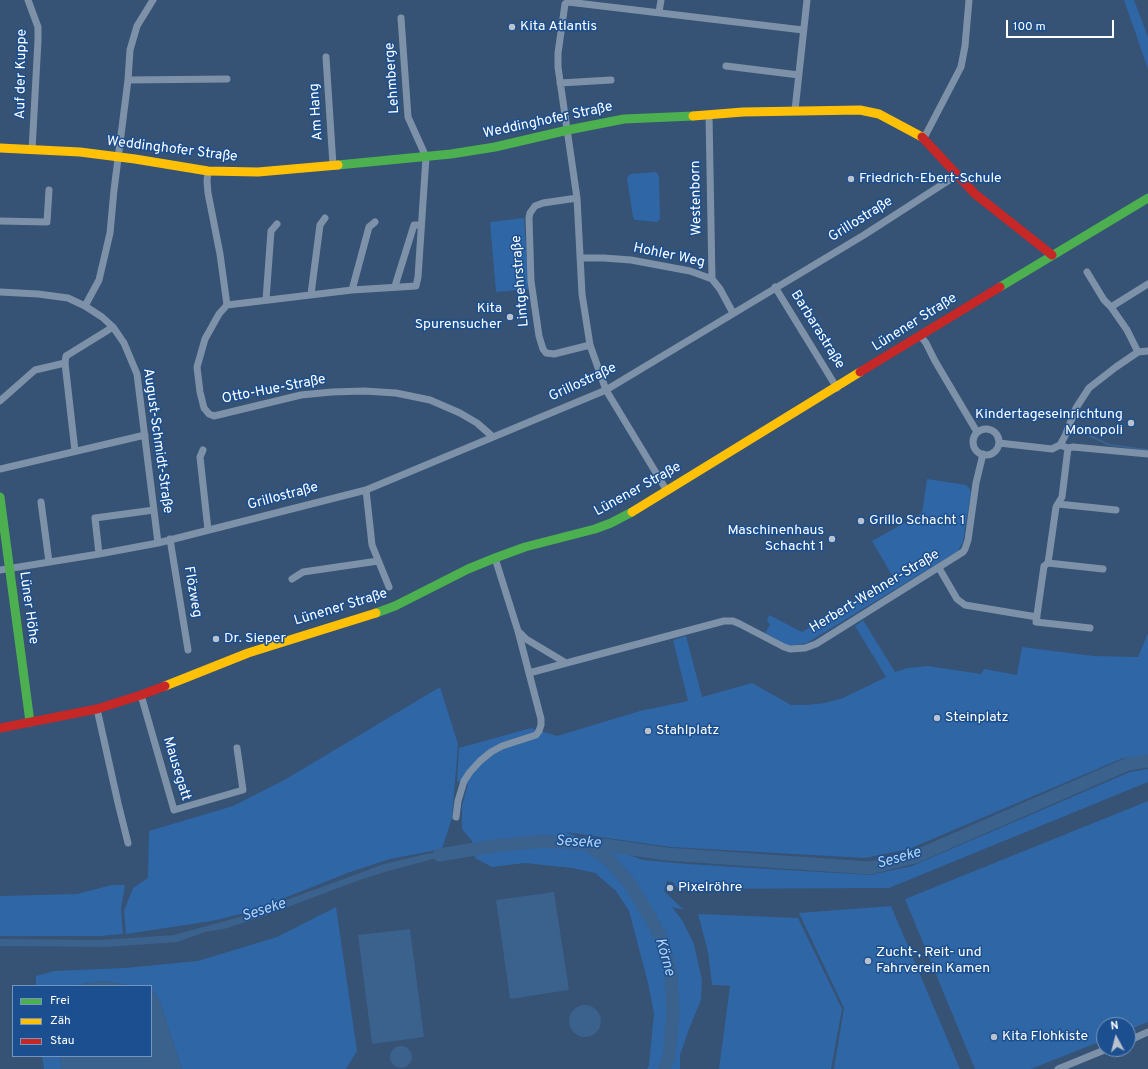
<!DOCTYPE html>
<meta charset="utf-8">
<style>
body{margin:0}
#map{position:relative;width:1148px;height:1069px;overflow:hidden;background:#365274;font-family:Overpass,sans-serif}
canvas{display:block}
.legend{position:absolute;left:12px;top:985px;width:140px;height:72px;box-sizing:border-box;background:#1b4f8f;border:1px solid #7695bc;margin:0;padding:5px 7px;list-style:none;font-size:12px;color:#fff}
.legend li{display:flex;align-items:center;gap:8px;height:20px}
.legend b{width:20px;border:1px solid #7695bc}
.north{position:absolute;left:1096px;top:1017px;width:40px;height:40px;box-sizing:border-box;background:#1b4f8f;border:1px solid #7695bc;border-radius:50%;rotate:353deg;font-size:11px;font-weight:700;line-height:16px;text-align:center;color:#fff}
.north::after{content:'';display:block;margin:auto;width:14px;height:18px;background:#b9c2ce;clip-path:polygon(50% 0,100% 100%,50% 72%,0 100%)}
.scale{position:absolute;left:1006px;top:20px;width:108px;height:18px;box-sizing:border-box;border:2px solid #fff;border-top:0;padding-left:5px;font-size:12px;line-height:14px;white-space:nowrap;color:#fff;-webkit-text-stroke:3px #1b4f8f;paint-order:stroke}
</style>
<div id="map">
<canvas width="1148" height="1069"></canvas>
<ul class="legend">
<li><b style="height:5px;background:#4caf50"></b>Frei</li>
<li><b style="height:5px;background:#ffc107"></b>Zäh</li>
<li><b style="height:5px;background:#c62828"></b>Stau</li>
</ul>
<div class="north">N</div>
<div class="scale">100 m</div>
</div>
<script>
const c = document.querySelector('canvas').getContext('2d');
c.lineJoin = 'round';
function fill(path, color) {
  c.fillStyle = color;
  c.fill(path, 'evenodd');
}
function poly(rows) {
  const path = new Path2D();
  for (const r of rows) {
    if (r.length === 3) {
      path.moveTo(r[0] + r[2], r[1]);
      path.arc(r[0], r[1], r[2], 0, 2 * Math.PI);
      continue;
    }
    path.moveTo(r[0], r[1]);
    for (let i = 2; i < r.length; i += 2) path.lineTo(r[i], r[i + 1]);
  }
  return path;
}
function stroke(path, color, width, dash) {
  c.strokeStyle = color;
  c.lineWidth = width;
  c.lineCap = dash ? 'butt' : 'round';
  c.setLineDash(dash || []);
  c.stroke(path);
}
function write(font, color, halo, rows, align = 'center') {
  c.font = font + ' Overpass,sans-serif';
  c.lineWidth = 3;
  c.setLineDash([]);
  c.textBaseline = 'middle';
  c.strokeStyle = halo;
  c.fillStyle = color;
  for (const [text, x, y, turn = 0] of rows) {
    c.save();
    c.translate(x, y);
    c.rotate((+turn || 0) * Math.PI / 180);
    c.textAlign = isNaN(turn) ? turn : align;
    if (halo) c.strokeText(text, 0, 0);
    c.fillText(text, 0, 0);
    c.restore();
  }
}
const green = poly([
 [1124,0,1134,0,1148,37,1148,69],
 [656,172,659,176,660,219,657,222,635,220,633,217,627,178,630,174],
 [524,218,529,289,496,292,490,222],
 [927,479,966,485,969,488,971,492,963,542,958,551,807,643,791,646,783,643,765,633,770,625,767,620,769,615,802,632,893,577,872,541,922,513],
 [863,620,895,672,908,668,928,666,981,674,984,669,1017,675,1022,647,1094,656,1138,657,1148,633,1148,756,1123,758,909,849,865,858,671,847,565,832,643,860,688,864,870,875,912,866,1130,772,1148,769,1148,782,889,888,678,889,673,882,667,881,664,891,684,910,672,907,682,920,694,944,702,980,701,1000,689,1029,680,1055,680,1069,647,1069,649,1065,654,1013,648,983,629,911,616,891,595,873,572,868,525,863,492,867,475,858,472,841,462,829,462,806,468,784,457,781,459,748,531,728,557,736,640,711,688,701,673,640,686,636,702,697,752,683,791,705,806,705,825,703,843,698,886,677,855,626],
 [440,687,458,744,452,818,442,849,390,859,350,872,249,912,212,921,126,934,124,911,133,888,148,878,149,831,233,806,286,779],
 [1148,801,1148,1022,1128,1030,1128,1025,1104,1025,1104,1040,1031,1069,975,1069,905,899],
 [112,885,125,885,121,909,123,934,100,936,0,936,0,896,77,894],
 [891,906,960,1069,834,1069,844,1008,799,913],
 [336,907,357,1051,346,1069,182,1069,160,1002,153,990,151,990,151,986,136,986,102,981,71,986,36,986,36,976,54,971,125,968,198,961,277,937],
 [698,914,798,918,842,1009,831,1069,719,1069,730,986,712,985,708,952],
 [42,1056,60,1056,62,1069,44,1069]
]);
const water = poly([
 [449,851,455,851,457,857,437,858,385,872,357,881,261,917,224,929,205,932,178,942,106,947,0,946,0,939,101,940,174,935,243,916,384,864,426,854],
 [554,892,569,990,510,999,496,900],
 [410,929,424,1037,372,1044,358,935],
 [102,981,136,986,71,986],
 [151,990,153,990,160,1002,182,1069,62,1069,60,1056,151,1056],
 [585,1021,16],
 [401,1057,11]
]);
const stream = poly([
 [1090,436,1110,445,1148,450]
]);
const river = poly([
 [589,845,611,862,629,883,649,915,662,940,671,973,673,1012,669,1057,664,1069],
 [439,855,494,846,543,841,604,845,666,854,870,868,915,857,1128,764,1148,761]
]);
const street = poly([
 [28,0,38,27,38,40,32,150],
 [659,12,661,0],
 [326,57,333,165],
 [726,66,799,75],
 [128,80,227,79],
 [560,83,611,80],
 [795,110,807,0],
 [709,115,712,279],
 [924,138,961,67,965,46,969,0],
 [208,171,207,181,208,193,220,254,227,305,219,314,205,339,197,367,200,392,204,408,209,414,214,416,301,395,332,392,364,391,396,393,430,400,460,413,477,423,493,437],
 [577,198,543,203,535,206,530,213,529,218,531,281,539,336,543,349,546,353,554,354,590,345],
 [0,221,47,222,49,190],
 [580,258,604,258,631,260,690,271,712,279,720,289,733,313],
 [395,286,414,225,421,225],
 [775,287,837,388],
 [352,290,369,227,375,222],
 [0,292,38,294,68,298,85,306,102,317,113,327,124,343,137,374,158,543],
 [311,294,320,225,325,218],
 [266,300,271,231,277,224],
 [227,305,352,290,416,286,418,277,426,157,408,117,401,18],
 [85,306,99,280,110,233,114,190,128,80,130,50,137,26,153,0],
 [1111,307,1148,284],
 [920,335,926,343,935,361,977,432],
 [1138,352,1148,351],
 [65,363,75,451],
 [0,401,35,370,65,363,66,356,113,327],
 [986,442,13],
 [999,443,1052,449,1060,445,1065,436,1076,408,1089,388,1116,367,1138,352,1127,330,1111,307,1104,300,1087,272],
 [1060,445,1068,448,1062,497,1056,507,1048,563,1044,566,1036,622,1090,628],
 [1068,448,1073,447,1148,454],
 [203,450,200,457,208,530],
 [0,469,145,435],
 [366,490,372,545,389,587],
 [667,491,606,390,590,345,582,294,577,198,558,67,558,53,565,4,568,2,803,30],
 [41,502,49,562],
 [1058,504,1116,510],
 [170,539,188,650],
 [99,554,95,518,154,510],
 [1048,563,1103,569],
 [939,568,957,599,965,605,1037,617],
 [0,570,99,554,158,543,366,490,606,390,864,235,957,175],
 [292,579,303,572,378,561],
 [518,631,526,639,566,663],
 [529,673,724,621,733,621,740,624,784,647,790,649,805,648,816,644,963,552,965,549,968,540,976,483,983,454],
 [141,695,174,810,243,790,237,748],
 [97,709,118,803,128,843],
 [456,817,458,801,464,781,470,772,480,761,491,752,502,746,536,735,539,731,541,725,541,719,518,631,495,558],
 [1128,1041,1148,1032],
 [1058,1069,1107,1049]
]);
const fast = poly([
 [338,165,451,154,495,147,568,130,624,119,693,116],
 [1000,287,1148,198],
 [0,497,30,722],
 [376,613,395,606,468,569,495,558,525,547,595,529,611,523,632,512]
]);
const slow = poly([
 [693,116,743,112,860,110,879,114,922,137],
 [0,148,80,152,135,159,208,171,258,172,338,165],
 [632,512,860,372],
 [165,686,248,653,376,613]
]);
const jam = poly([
 [922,137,975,194,1052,255],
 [860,372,1000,287],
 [0,728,97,709,141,695,165,686]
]);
const markers = [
 [512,27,4,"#b9c2ce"],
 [851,179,4,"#b9c2ce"],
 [510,317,4,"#b9c2ce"],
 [1131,423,4,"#b9c2ce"],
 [861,521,4,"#b9c2ce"],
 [832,539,4,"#b9c2ce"],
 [216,639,4,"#b9c2ce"],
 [937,718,4,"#b9c2ce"],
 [648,731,4,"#b9c2ce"],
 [670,888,4,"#b9c2ce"],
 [868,961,4,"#b9c2ce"],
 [994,1037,4,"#b9c2ce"]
];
const poiNames = [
 ["Kita Atlantis",520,27],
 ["Friedrich-Ebert-Schule",859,179],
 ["Kita",502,309,"right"],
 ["Spurensucher",502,325,"right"],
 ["Kindertageseinrichtung",1123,415,"right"],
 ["Monopoli",1123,431,"right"],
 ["Grillo Schacht 1",869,521],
 ["Maschinenhaus",824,531,"right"],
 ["Schacht 1",824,547,"right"],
 ["Dr. Sieper",224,639],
 ["Steinplatz",945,718],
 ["Stahlplatz",656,731],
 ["Pixelröhre",678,888],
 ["Zucht-, Reit- und",876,953],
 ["Fahrverein Kamen",876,969],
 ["Kita Flohkiste",1002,1037]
];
const streetNames = [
 ["Auf der Kuppe",22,74,-89],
 ["Lehmberge",393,78,-94],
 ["Am Hang",317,112,-94],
 ["Weddinghofer Straße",548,121,-12],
 ["Weddinghofer Straße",172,150,7],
 ["Westenborn",697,198,-91],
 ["Grillostraße",861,220,-32],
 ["Hohler Weg",669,256,12],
 ["Lintgehrstraße",521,281,-95],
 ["Lünener Straße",915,323,-32],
 ["Barbarastraße",817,330,58],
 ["Grillostraße",583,383,-25],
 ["Otto-Hue-Straße",274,390,-11],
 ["August-Schmidt-Straße",157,441,82],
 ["Lünener Straße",638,490,-29],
 ["Grillostraße",283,497,-15],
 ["Flözweg",192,592,80],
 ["Herbert-Wehner-Straße",875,592,-31],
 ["Lüner Höhe",28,608,82],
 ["Lünener Straße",341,608,-17],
 ["Mausegatt",176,769,73]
];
const waterNames = [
 ["Seseke",578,843,3],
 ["Seseke",899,859,-16],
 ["Seseke",264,911,-18],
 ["Körne",664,957,74]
];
fill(green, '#2f66a5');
fill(water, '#3b618d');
stroke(stream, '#3b618d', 2);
stroke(river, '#3b618d', 13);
stroke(street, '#7d92a8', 7);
stroke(fast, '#4caf50', 9);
stroke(slow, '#ffc107', 9);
stroke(jam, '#c62828', 9);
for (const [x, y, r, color] of markers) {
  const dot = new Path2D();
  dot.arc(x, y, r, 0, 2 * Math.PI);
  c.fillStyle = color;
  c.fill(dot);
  stroke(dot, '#1b4f8f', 1.5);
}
write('14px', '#fff', '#1b4f8f', poiNames, 'left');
write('14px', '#fff', '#1b4f8f', streetNames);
write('italic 15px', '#b5d3f5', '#1b4f8f', waterNames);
</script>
